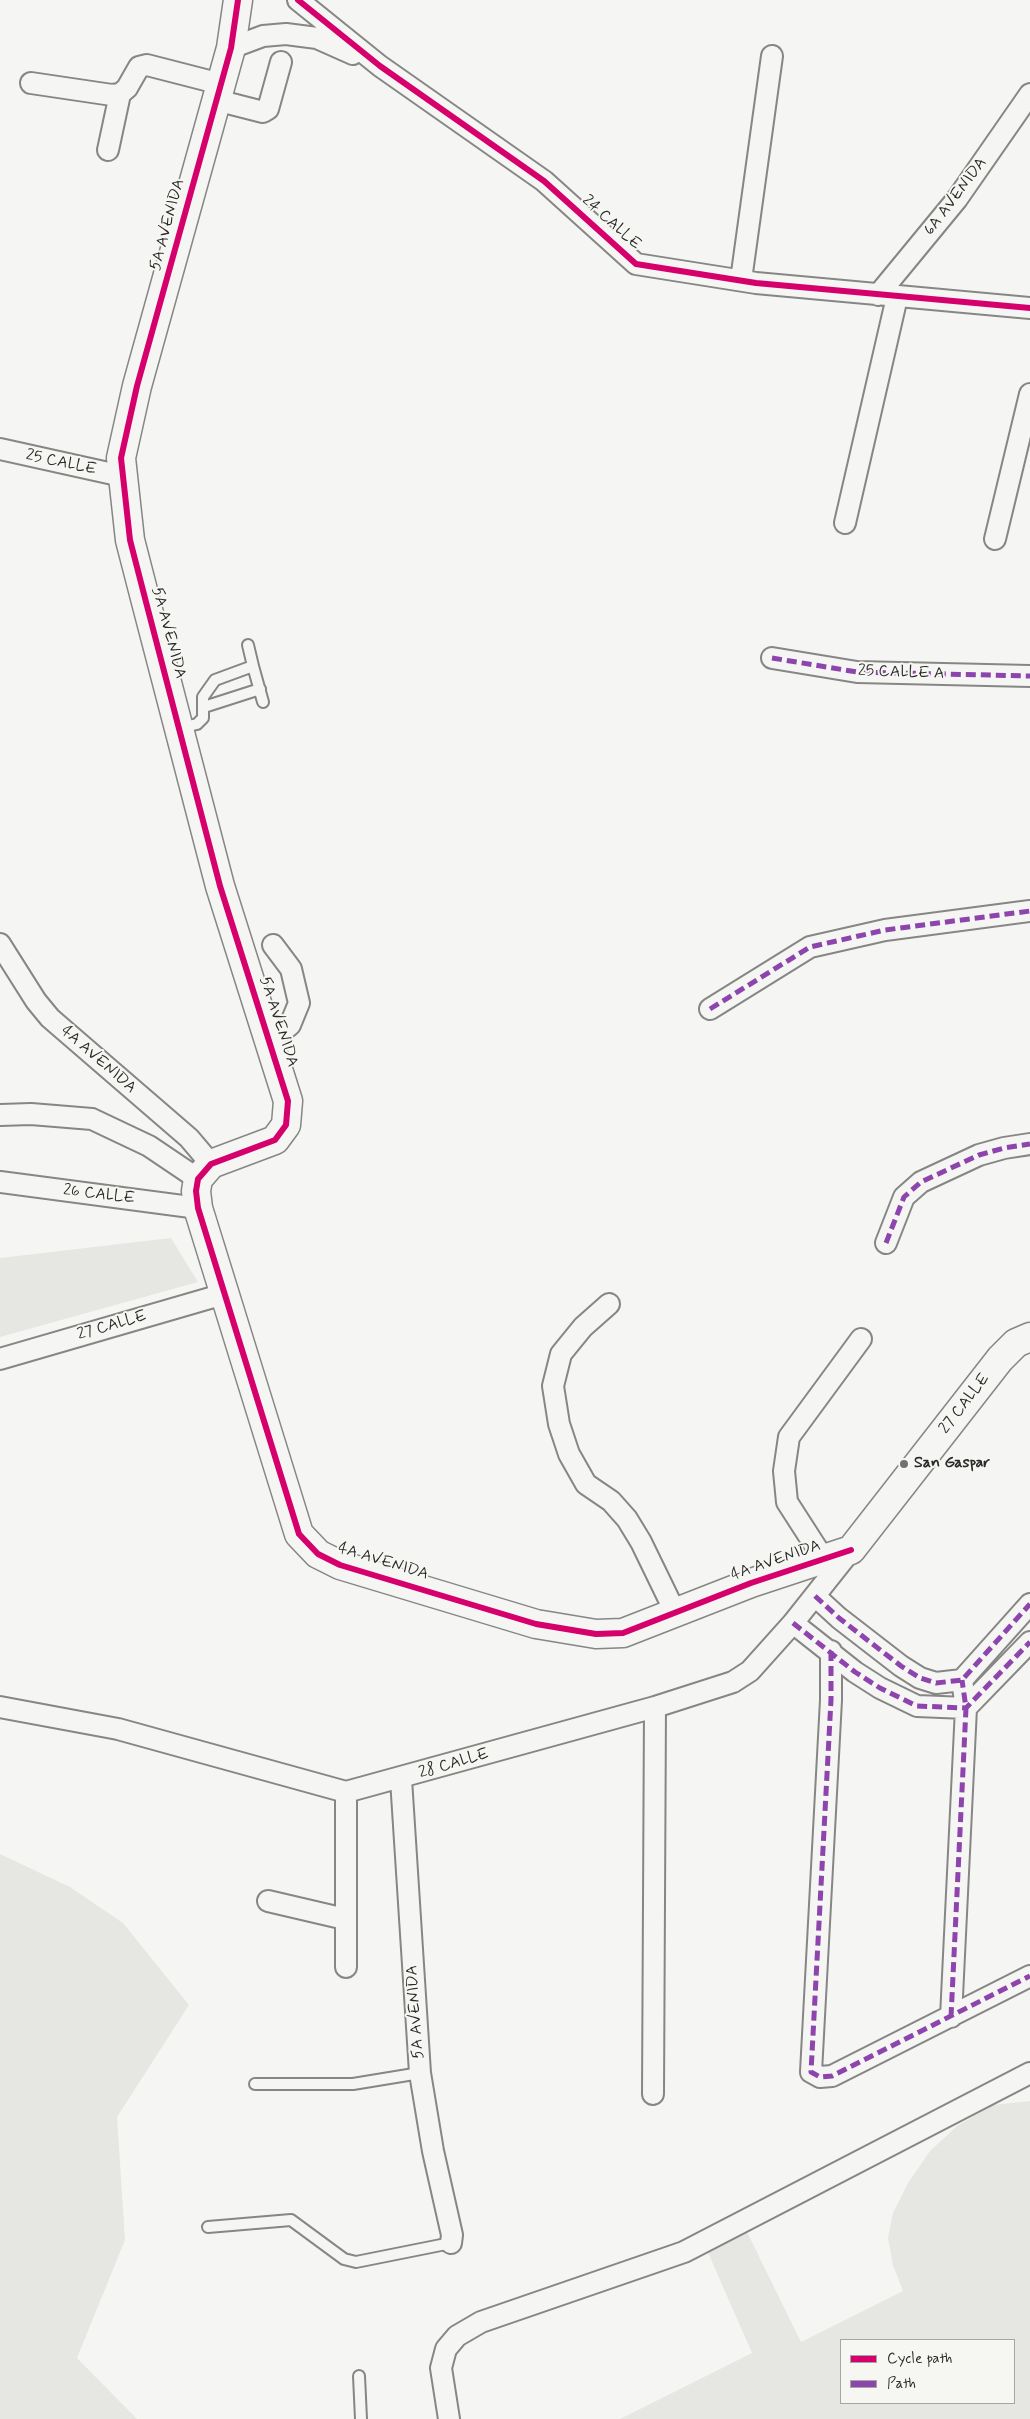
<!DOCTYPE html>
<style>
body{margin:0}
#map{position:relative;width:1030px;height:2419px;overflow:hidden;background:#f5f5f3;font-family:Mynerve,sans-serif}
canvas{display:block}
.legend{position:absolute;left:840px;top:2339px;width:175px;height:65px;box-sizing:border-box;background:#f6f6f2;border:1px solid #a5a5a2;margin:0;padding:6px 9px;list-style:none;font-size:15px;color:#2b2b2b}
.legend li{display:flex;align-items:center;gap:10px;height:25px}
.legend b{width:25px;border:1px solid #a5a5a2}
</style>
<div id="map">
<canvas width="1030" height="2419"></canvas>
<ul class="legend">
<li><b style="height:6px;background:#d6006c"></b>Cycle path</li>
<li><b style="height:6px;background:#8e44ad"></b>Path</li>
</ul>
</div>
<script>
const c = document.querySelector('canvas').getContext('2d');
c.lineJoin = 'round';
function fill(path, color) {
  c.fillStyle = color;
  c.fill(path, 'evenodd');
}
function poly(rows) {
  const path = new Path2D();
  for (const r of rows) {
    path.moveTo(r[0], r[1]);
    for (let i = 2; i < r.length; i += 2) path.lineTo(r[i], r[i + 1]);
  }
  return path;
}
function stroke(path, color, width, dash) {
  c.strokeStyle = color;
  c.lineWidth = width;
  c.lineCap = dash ? 'butt' : 'round';
  c.setLineDash(dash || []);
  c.stroke(path);
}
function write(font, color, halo, rows, align = 'center') {
  c.font = font + ' Mynerve,sans-serif';
  c.lineWidth = 4;
  c.setLineDash([]);
  c.textBaseline = 'middle';
  c.strokeStyle = halo;
  c.fillStyle = color;
  for (const [text, x, y, turn = 0] of rows) {
    c.save();
    c.translate(x, y);
    c.rotate((+turn || 0) * Math.PI / 180);
    c.textAlign = isNaN(turn) ? turn : align;
    if (halo) c.strokeText(text, 0, 0);
    c.fillText(text, 0, 0);
    c.restore();
  }
}
const green = poly([
 [171,1238,198,1282,0,1337,0,1258],
 [0,1854,70,1887,123,1923,189,2005,117,2117,125,2240,77,2358,137,2419,0,2419],
 [1030,2101,1030,2419,620,2419,752,2353,706,2248,746,2230,801,2342,903,2291,893,2265,888,2238,893,2213,908,2183,930,2151,957,2126,993,2105],
 [841,2340,1014,2340,1014,2403,841,2403]
]);
const lane = poly([
 [253,666,263,702],
 [204,707,260,689],
 [180,728,197,724,203,718,203,697,215,680,253,666,248,645],
 [255,2084,353,2084,420,2073],
 [208,2227,291,2220,344,2259,356,2262,451,2243],
 [359,2376,361,2419]
]);
const street = poly([
 [298,0,380,66,544,181,636,264,756,283,1030,308],
 [231,48,263,36,286,34,317,38,353,54],
 [31,83,112,95,120,94,127,88,139,67,147,65,221,84],
 [216,100,263,112,268,109,281,62],
 [108,150,120,94],
 [741,280,772,56],
 [878,295,957,199,1030,94],
 [0,449,122,476],
 [845,523,897,297],
 [995,539,1030,394],
 [772,658,857,672,1030,676],
 [0,944,36,1001,50,1018,189,1138,211,1164],
 [710,1009,810,947,885,930,1030,911],
 [269,1042,290,1025,299,1003,291,969,273,945],
 [0,1115,31,1114,92,1119,149,1146,198,1179],
 [0,1182,198,1208],
 [886,1243,904,1197,921,1182,979,1155,1004,1148,1030,1144],
 [609,1304,583,1327,561,1354,553,1386,559,1424,569,1454,586,1484,611,1501,627,1519,641,1542,676,1614],
 [0,1359,224,1294],
 [823,1558,787,1502,784,1471,789,1437,861,1339],
 [815,1596,839,1618,901,1666,920,1678,936,1683,962,1680,1030,1604],
 [793,1623,855,1672,880,1688,917,1706,966,1708,1030,1642],
 [831,1651,831,1700,811,2072,820,2077,832,2076,1030,1976],
 [0,1707,118,1729,346,1792,655,1707,733,1682,750,1671,793,1623,851,1550],
 [401,1779,420,2073,433,2151,452,2235,451,2243],
 [268,1901,345,1919],
 [346,1967,346,1792],
 [951,2017,966,1708,962,1680],
 [653,2094,655,1707],
 [449,2419,441,2368,446,2349,457,2336,481,2322,684,2252,1030,2073]
]);
const secondary = poly([
 [238,0,231,48,137,386,121,458,130,540,146,602,220,886,288,1101,286,1125,275,1140,211,1164,198,1179,196,1191,198,1208,299,1534,318,1554,340,1565,536,1624,596,1634,623,1633,751,1583,851,1550,1000,1359,1016,1343,1030,1337]
]);
const quiet = poly([
 [772,658,857,672,1030,676],
 [710,1009,810,947,885,930,1030,911],
 [886,1243,904,1197,921,1182,979,1155,1004,1148,1030,1144],
 [815,1596,839,1618,901,1666,920,1678,936,1683,962,1680,1030,1604],
 [793,1623,855,1672,880,1688,917,1706,966,1708,1030,1642],
 [831,1651,831,1700,811,2072,820,2077,832,2076,1030,1976],
 [951,2017,966,1708,962,1680]
]);
const cycleway = poly([
 [238,0,231,48,137,386,121,458,130,540,146,602,220,886,288,1101,286,1125,275,1140,211,1164,198,1179,196,1191,198,1208,299,1534,318,1554,340,1565,536,1624,596,1634,623,1633,751,1583,851,1550],
 [298,0,380,66,544,181,636,264,756,283,1030,308]
]);
const markers = [
 [904,1464,5,"#727271"]
];
const streetNames = [
 ["6A AVENIDA",956,197,-53],
 ["24 CALLE",611,223,42],
 ["5A AVENIDA",168,225,-75],
 ["25 CALLE",61,463,12],
 ["5A AVENIDA",168,633,75],
 ["25 CALLE A",901,673,2],
 ["5A AVENIDA",278,1022,72],
 ["4A AVENIDA",98,1060,41],
 ["26 CALLE",99,1195,7],
 ["27 CALLE",112,1326,-16],
 ["27 CALLE",965,1404,-52],
 ["4A AVENIDA",776,1561,-19],
 ["4A AVENIDA",383,1562,17],
 ["28 CALLE",454,1764,-16],
 ["5A AVENIDA",416,2012,-94]
];
const poiNames = [
 ["San Gaspar",914,1464]
];
fill(green, '#e6e6e2');
stroke(lane, '#868685', 14);
stroke(street, '#868685', 24);
stroke(secondary, '#868685', 31);
stroke(lane, '#f5f5f3', 10);
stroke(street, '#f5f5f3', 20);
stroke(secondary, '#f5f5f3', 28);
stroke(quiet, '#8e44ad', 5, [10, 5]);
stroke(cycleway, '#d6006c', 6);
for (const [x, y, r, color] of markers) {
  const dot = new Path2D();
  dot.arc(x, y, r, 0, 2 * Math.PI);
  c.fillStyle = color;
  c.fill(dot);
  stroke(dot, '#f6f6f2', 2);
}
write('16px', '#2b2b2b', '#f6f6f2', streetNames);
write('bold 16px', '#2b2b2b', '#f6f6f2', poiNames, 'left');
</script>
